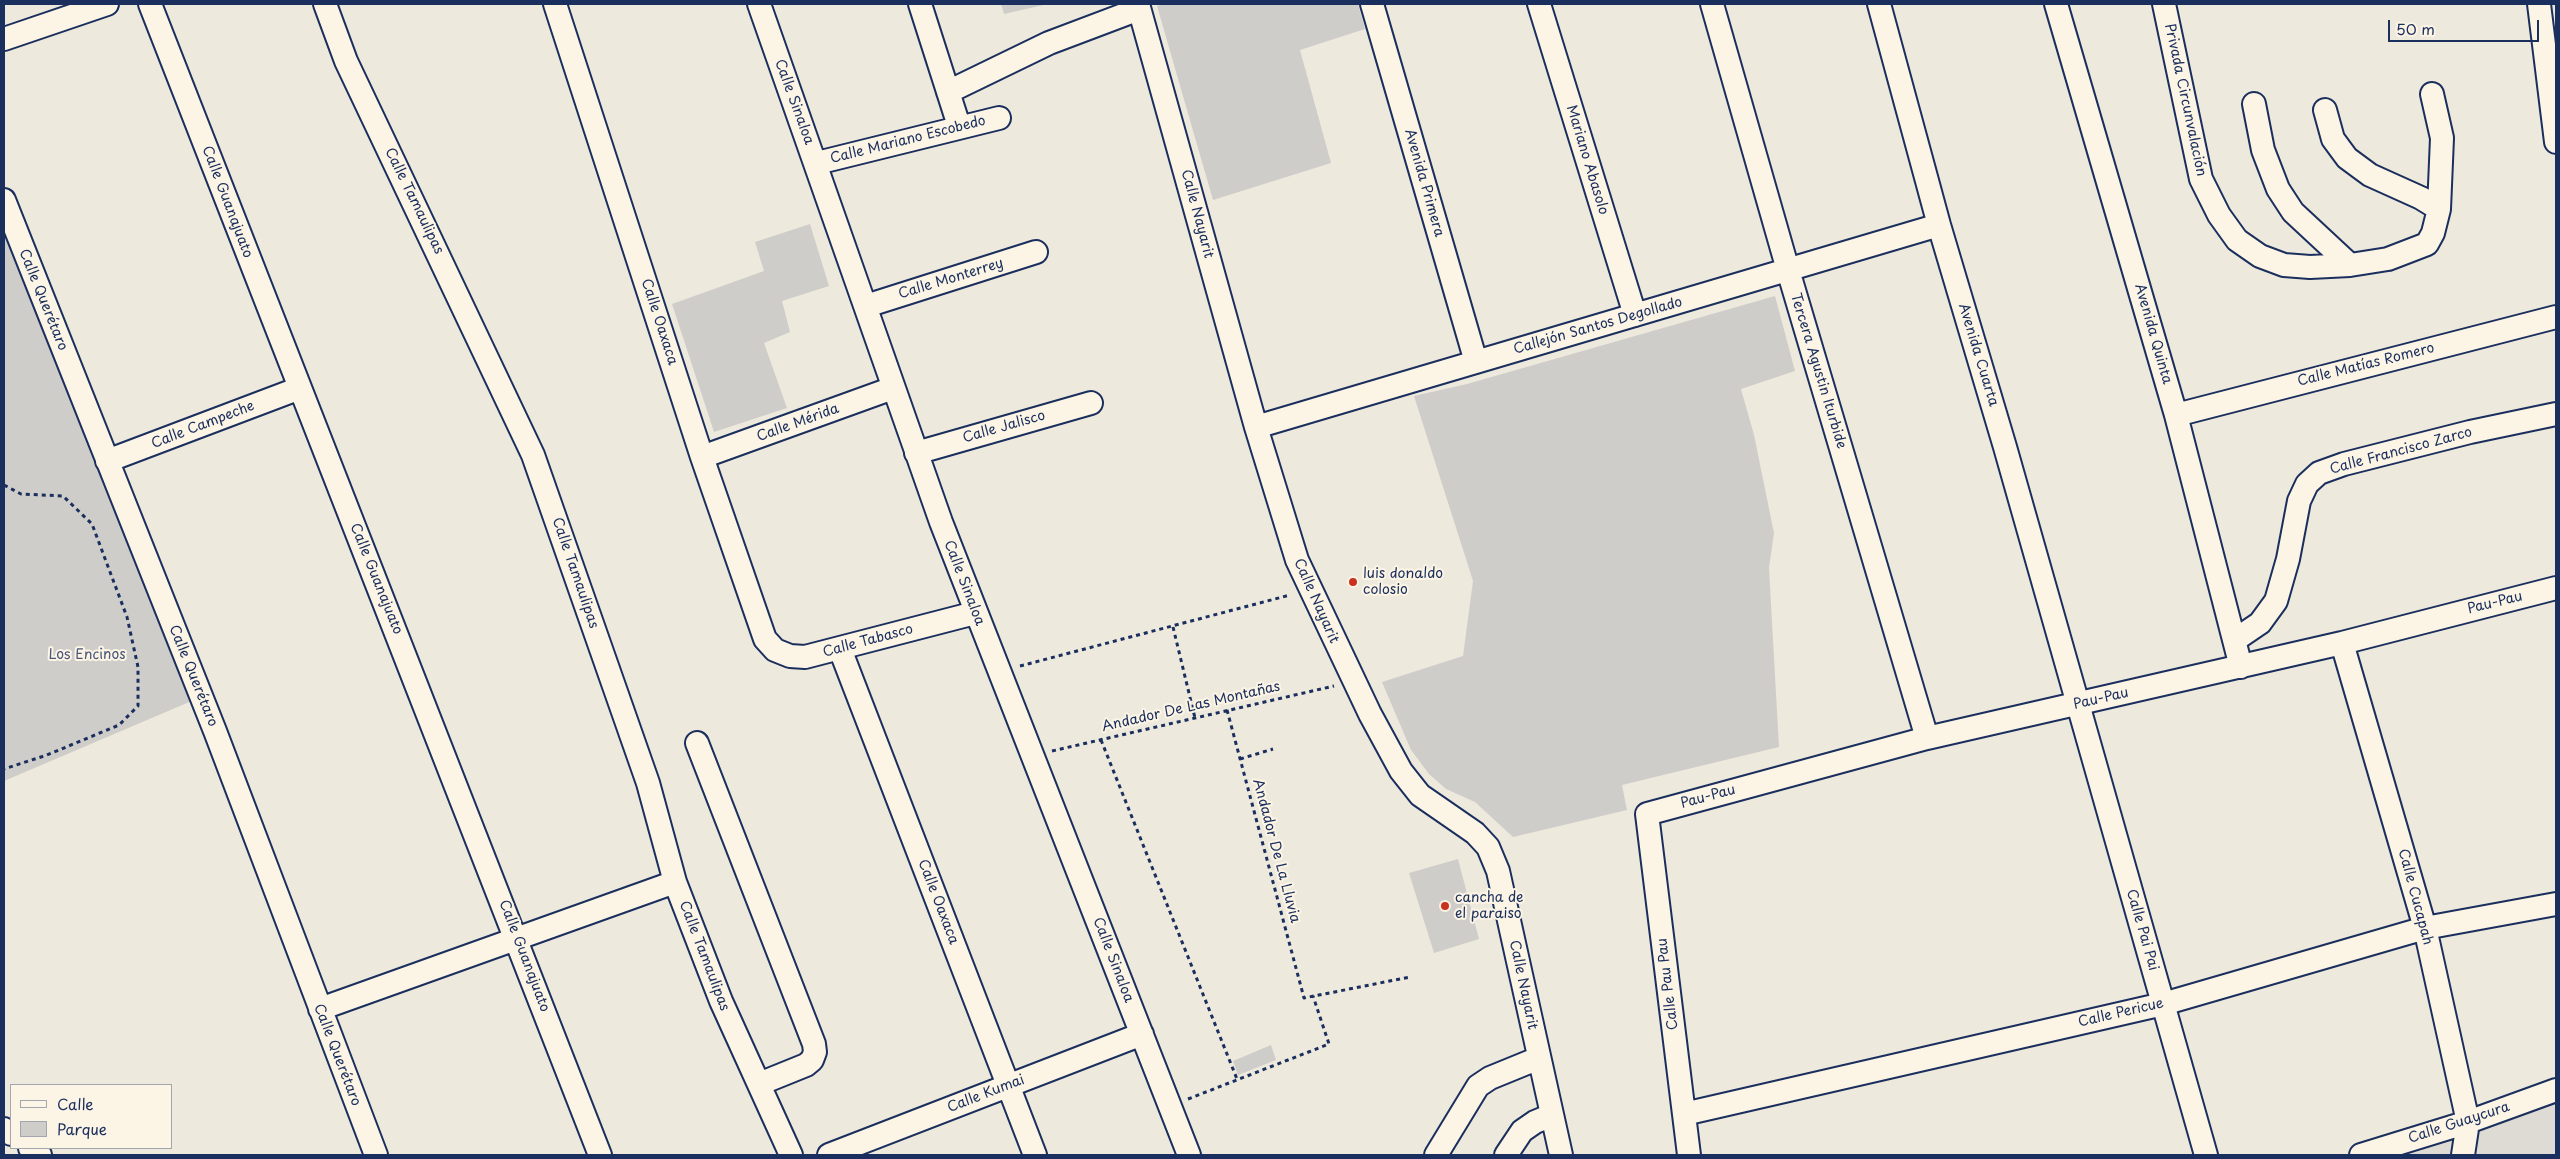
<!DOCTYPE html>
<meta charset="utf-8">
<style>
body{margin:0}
#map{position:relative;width:2560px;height:1159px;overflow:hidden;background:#eee9dd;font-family:"Playpen Sans",sans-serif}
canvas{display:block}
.frame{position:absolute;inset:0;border:5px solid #1b2f5e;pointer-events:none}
.legend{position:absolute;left:10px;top:1084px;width:162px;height:65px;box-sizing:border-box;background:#fcf5e5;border:1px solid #a2a6af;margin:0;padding:6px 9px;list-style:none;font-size:15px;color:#1b2f5e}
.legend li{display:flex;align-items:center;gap:10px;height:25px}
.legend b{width:25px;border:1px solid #a2a6af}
.scale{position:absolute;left:2388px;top:20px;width:151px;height:22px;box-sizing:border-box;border:2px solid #1b2f5e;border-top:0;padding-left:6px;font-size:15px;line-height:18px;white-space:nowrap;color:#1b2f5e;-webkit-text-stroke:4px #fcf5e5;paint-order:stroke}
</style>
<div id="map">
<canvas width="2560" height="1159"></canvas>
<div class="frame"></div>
<ul class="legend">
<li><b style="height:6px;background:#fcf5e5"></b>Calle</li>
<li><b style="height:14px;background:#cfcdca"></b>Parque</li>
</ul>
<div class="scale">50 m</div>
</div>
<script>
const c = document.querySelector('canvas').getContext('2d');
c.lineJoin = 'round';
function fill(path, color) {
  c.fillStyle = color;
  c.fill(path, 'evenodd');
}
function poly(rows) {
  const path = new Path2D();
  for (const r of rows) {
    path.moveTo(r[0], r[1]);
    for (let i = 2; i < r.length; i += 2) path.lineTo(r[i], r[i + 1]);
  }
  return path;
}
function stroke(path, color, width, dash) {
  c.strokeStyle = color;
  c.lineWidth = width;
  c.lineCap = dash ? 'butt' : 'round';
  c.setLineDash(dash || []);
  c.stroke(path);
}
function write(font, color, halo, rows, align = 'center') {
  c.font = font + ' "Playpen Sans",sans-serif';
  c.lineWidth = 4;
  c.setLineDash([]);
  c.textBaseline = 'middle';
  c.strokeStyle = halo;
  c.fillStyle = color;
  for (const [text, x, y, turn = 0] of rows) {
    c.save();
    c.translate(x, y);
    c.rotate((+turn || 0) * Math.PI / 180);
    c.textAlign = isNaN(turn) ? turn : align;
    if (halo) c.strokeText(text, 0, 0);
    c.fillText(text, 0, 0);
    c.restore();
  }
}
const built = poly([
 [2556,1100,2556,1155,2387,1155]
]);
const green = poly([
 [1001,4,1048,4,1004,14],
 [1163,4,1358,4,1365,29,1300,50,1331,163,1213,200,1157,6],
 [4,222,194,700,4,781],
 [810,224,829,286,782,301,790,332,764,343,787,408,714,432,672,304,764,271,755,242],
 [1775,296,1795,371,1741,389,1754,435,1774,533,1769,568,1779,747,1622,785,1627,810,1513,837,1475,802,1446,789,1429,774,1411,750,1382,682,1463,656,1473,581,1414,396,1467,384],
 [1458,859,1479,939,1434,953,1409,873],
 [1271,1045,1276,1060,1238,1075,1233,1061]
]);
const path = poly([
 [4,485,21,494,63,496,92,524,127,617,138,667,138,706,119,725,47,755,4,769],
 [1173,627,1195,718],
 [1020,666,1290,595],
 [1227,710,1304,998,1410,977],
 [1101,740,1237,1079],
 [1052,751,1334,686],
 [1240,759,1273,749],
 [1188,1099,1329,1044,1313,996]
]);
const minor = poly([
 [150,4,600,1155],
 [325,4,346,61,533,455,648,783,675,882,721,1001,791,1155],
 [555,4,702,457,765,639,775,650,790,656,805,657,975,613],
 [759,4,941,522,1189,1155],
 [920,4,959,126],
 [1138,4,1256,427,1297,560,1370,714,1401,771,1420,795,1475,833,1488,847,1498,871,1561,1155],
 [1372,4,1476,362],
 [1539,4,1635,315],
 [1712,4,1788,270,1927,738],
 [1879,4,1939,225,2005,447,2206,1155],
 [2056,4,2176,415,2241,667],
 [2164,4,2201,179,2219,215,2237,240,2260,256,2284,265,2310,267,2350,265,2388,259,2427,244,2433,233,2439,209,2421,198,2370,175,2347,158,2333,139,2325,110],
 [2539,4,2556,142],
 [4,39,107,4],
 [948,92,1049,43,1139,9],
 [2432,94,2442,138,2439,209],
 [2254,104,2263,150,2278,189,2293,212,2350,265],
 [817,163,999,118],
 [4,200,215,731,376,1155],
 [866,306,1036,252],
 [2176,415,2556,317],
 [1256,427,1939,225],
 [916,453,1091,403],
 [702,457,893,388],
 [107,461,300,388],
 [2235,640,2260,623,2276,601,2288,559,2299,501,2307,484,2319,473,2344,464,2470,432,2556,414],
 [2342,643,2425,928,2468,1122,2463,1155],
 [840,649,1035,1155],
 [697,743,814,1044,815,1052,812,1060,806,1065,759,1084],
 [320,1009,675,882],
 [1684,1114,2163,1004,2425,928,2556,904],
 [4,1129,11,1134],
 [30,1148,40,1155],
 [829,1155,1142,1034],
 [1436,1155,1478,1086,1490,1078,1539,1058],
 [1506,1155,1522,1131,1535,1122,1552,1115],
 [1689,1155,1647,814,1927,738,2342,643,2556,588],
 [2361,1155,2468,1122,2556,1090]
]);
const markers = [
 [1353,582,5,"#c8321e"],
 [1445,906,5,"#c8321e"]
];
const streetNames = [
 ["Privada Circunvalación",2185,100,78],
 ["Calle Sinaloa",794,102,70],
 ["Calle Mariano Escobedo",908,140,-14],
 ["Mariano Abasolo",1587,160,73],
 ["Avenida Primera",1424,183,74],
 ["Calle Tamaulipas",414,201,64],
 ["Calle Guanajuato",227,202,69],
 ["Calle Nayarit",1197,214,75],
 ["Calle Monterrey",951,279,-17],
 ["Calle Querétaro",43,300,68],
 ["Calle Oaxaca",659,322,72],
 ["Callejón Santos Degollado",1598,326,-16],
 ["Avenida Quinta",2153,334,74],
 ["Avenida Cuarta",1978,355,73],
 ["Calle Matías Romero",2366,365,-14],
 ["Tercera Agustin Iturbide",1818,371,73],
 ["Calle Mérida",798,423,-20],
 ["Calle Campeche",203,425,-21],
 ["Calle Jalisco",1004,427,-16],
 ["Calle Francisco Zarco",2401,451,-15],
 ["Calle Tamaulipas",575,573,71],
 ["Calle Guanajuato",376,579,68],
 ["Calle Sinaloa",964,583,69],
 ["Calle Nayarit",1316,601,66],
 ["Pau-Pau",2495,603,-14],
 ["Calle Tabasco",868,641,-15],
 ["Calle Querétaro",193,676,68],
 ["Pau-Pau",2101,699,-13],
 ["Andador De Las Montañas",1191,707,-13],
 ["Pau-Pau",1708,797,-15],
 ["Andador De La Lluvia",1276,851,75],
 ["Calle Cucapah",2415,897,75],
 ["Calle Oaxaca",938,902,69],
 ["Calle Pai Pai",2142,930,74],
 ["Calle Guanajuato",524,956,69],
 ["Calle Tamaulipas",704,956,69],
 ["Calle Sinaloa",1113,960,69],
 ["Calle Pau Pau",1668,984,-97],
 ["Calle Nayarit",1523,985,78],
 ["Calle Pericue",2121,1013,-13],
 ["Calle Querétaro",337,1055,69],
 ["Calle Kumai",986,1094,-21],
 ["Calle Guaycura",2459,1123,-18]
];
const poiNames = [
 ["luis donaldo",1363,574],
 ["colosio",1363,590],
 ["cancha de",1455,898],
 ["el paraiso",1455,914]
];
const parkNames = [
 ["Los Encinos",87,655]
];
fill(built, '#dedbd4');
fill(green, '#cfcdca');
stroke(minor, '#1b2f5e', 26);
stroke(path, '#1b2f5e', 3, [4, 4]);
stroke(minor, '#fcf5e5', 22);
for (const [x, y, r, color] of markers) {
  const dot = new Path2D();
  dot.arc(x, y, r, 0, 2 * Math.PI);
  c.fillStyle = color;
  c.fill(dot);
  stroke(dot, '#fcf5e5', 2);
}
write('14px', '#1b2f5e', '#fcf5e5', streetNames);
write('14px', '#1b2f5e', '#fcf5e5', poiNames, 'left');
write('14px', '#485679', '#fcf5e5', parkNames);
</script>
